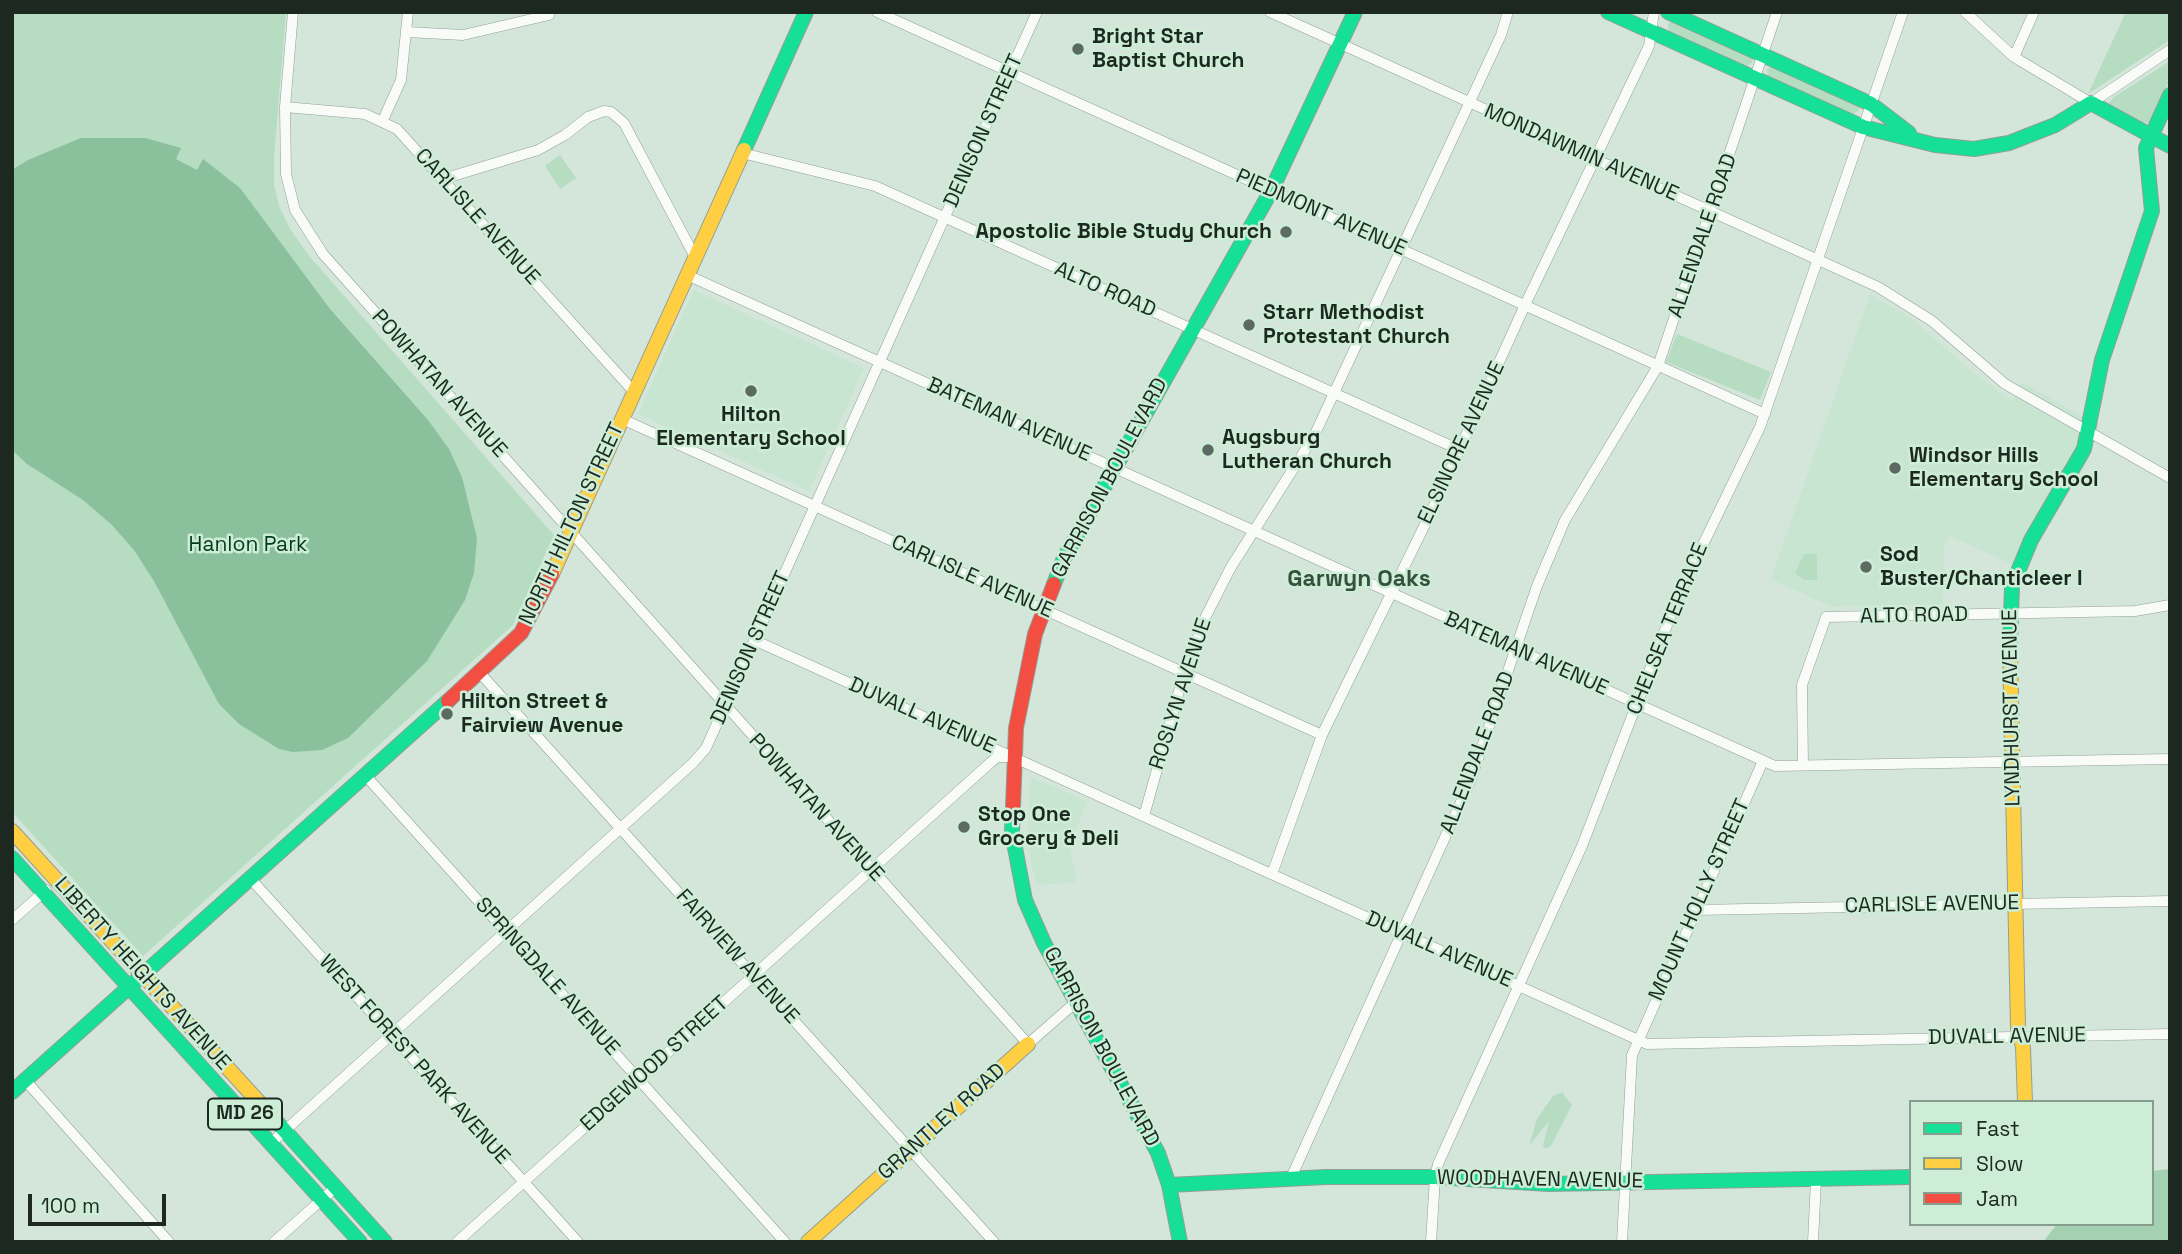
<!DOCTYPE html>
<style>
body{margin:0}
#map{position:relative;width:2182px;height:1254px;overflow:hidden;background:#d4e6da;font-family:"Space Grotesk",sans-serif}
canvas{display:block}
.frame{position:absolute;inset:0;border:14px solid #1c2820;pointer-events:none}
.legend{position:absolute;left:1909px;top:1100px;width:245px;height:126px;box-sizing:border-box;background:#cdedd6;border:2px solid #869e8d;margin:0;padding:9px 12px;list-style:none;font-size:21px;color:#1c2820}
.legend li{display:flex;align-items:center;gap:14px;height:35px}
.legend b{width:35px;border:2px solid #869e8d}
.scale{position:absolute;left:28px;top:1194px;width:138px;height:32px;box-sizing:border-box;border:4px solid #1c2820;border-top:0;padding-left:9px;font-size:21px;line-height:24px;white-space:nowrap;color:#1c2820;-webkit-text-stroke:5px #cdedd6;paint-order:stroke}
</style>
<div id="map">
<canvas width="2182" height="1254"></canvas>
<div class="frame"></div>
<ul class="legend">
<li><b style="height:9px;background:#16e098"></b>Fast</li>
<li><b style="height:9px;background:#ffcf43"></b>Slow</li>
<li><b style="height:9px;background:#f24e42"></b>Jam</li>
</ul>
<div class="scale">100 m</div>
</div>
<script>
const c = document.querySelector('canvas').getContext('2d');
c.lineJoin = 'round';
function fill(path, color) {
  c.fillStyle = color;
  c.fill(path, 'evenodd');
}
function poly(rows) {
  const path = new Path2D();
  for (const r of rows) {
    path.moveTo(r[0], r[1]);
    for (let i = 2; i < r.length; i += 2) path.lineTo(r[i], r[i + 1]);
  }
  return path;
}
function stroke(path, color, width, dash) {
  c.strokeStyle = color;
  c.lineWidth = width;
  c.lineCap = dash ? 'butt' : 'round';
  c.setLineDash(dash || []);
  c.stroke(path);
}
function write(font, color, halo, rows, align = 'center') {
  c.font = font + ' "Space Grotesk",sans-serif';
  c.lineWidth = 5;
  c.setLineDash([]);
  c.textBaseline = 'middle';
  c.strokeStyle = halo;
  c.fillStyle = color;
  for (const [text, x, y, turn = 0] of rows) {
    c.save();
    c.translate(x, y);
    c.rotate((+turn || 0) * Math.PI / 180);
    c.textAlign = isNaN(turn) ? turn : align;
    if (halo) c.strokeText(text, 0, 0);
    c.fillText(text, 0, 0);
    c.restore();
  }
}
const built = poly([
 [694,290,864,368,809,491,638,414],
 [1870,294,1912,319,1976,375,2011,400,2022,382,2081,416,2100,423,2087,463,2042,537,2027,571,1950,536,1944,548,1943,604,1832,607,1771,579],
 [1030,777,1087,801,1070,847,1077,882,1036,885,1028,845]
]);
const green = poly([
 [12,12,286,12,274,158,274,185,279,206,290,229,310,257,554,535,513,625,143,956,12,812],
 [2126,12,2170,12,2170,40,2088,94],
 [1672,21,1752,58,1753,62,1745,68,1668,33,1668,24],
 [2170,61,2170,79,2150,123,2141,122,2108,104,2114,97],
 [1771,66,1859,106,1859,110,1851,116,1768,78,1767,69],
 [560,155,576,178,560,189,545,166],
 [1677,334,1771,372,1760,400,1666,362],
 [1804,554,1817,554,1817,580,1804,580,1795,573],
 [1562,1092,1572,1105,1551,1146,1545,1149,1543,1146,1549,1121,1529,1146,1537,1119,1553,1096]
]);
const forest = poly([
 [2170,1169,2170,1242,2043,1242,2057,1224,2152,1224,2152,1171]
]);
const water = poly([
 [81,138,145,138,181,148,176,159,197,170,203,159,240,188,330,309,428,420,449,449,462,477,477,538,474,573,465,600,427,661,348,738,322,750,293,752,279,749,239,724,219,704,154,581,134,550,111,524,83,500,27,464,12,450,12,170,28,160]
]);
const street = poly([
 [293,12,285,107,286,174,295,210,323,254,1028,1044,1076,1002],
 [877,12,1765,414],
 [1270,12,1878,287,1932,321,2005,384,2170,478],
 [1965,12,2014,57,2091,103,2170,50],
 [407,32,463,35,549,15],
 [2014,57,2034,12],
 [285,107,365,114,397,129,634,392],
 [383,120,401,80,408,12],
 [742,153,875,186,1460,450],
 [443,179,538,150,565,135,588,117,604,111,611,112,624,123,695,257],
 [687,275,1775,766,2170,759],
 [622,419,1322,735],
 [754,640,1647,1044,2170,1034],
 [480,673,994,1242],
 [1803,765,1802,685,1826,617,2135,611,2170,605],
 [365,775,785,1242],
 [1144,816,1184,673,1206,616,1231,567,1314,436,1501,35,1508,12],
 [1272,874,1322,735,1432,510,1525,305,1649,46,1654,12],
 [250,878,578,1242],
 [1695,910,2170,901],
 [12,920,46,890],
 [25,1080,169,1242],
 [271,1143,693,763,706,748,1037,12],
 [1290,1180,1470,782,1537,586,1565,520,1658,366,1777,12],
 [274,1242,336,1187],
 [457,1242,990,763,997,757,1009,757],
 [1431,1242,1435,1177,1438,1164,1582,846,1679,594,1760,427,1903,12],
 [1622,1242,1632,1055,1763,761],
 [1813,1242,1816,1179]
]);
const fast = poly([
 [1608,12,1863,127,1935,145,1974,149,2009,143,2055,125,2091,103,2170,146],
 [1668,12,1871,104,1909,133],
 [744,150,806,12],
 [1054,584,1064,558,1271,191,1355,12],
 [2010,648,2012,586,2031,540,2084,449,2102,360,2152,211,2146,148,2170,95],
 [1013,807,1012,832,1025,900,1044,943,1158,1153,1169,1185,1180,1242],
 [12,858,360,1242],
 [12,1092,448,701],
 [276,1121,385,1242],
 [1169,1185,1326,1177,1435,1177,1549,1184,1911,1177]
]);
const slow = poly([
 [552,574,744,150],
 [2010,648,2018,1028,2023,1047,2025,1102],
 [12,831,276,1121],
 [808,1242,1028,1044]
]);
const jam = poly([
 [448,701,521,633,552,574],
 [1013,807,1016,728,1035,634,1054,584]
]);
const markers = [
 [1078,49,7,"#5c6a61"],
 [1286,232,7,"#5c6a61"],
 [1249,325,7,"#5c6a61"],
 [751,391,7,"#5c6a61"],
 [1208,450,7,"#5c6a61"],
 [1895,468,7,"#5c6a61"],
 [1866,567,7,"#5c6a61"],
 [447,714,7,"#5c6a61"],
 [964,827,7,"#5c6a61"]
];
const shields = [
 [245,1114,74]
];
const shieldNames = [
 ["MD 26",245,1114]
];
const poiNames = [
 ["Bright Star",1092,37],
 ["Baptist Church",1092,61],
 ["Apostolic Bible Study Church",1272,232,"right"],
 ["Starr Methodist",1263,313],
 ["Protestant Church",1263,337],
 ["Hilton",751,415,"center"],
 ["Elementary School",751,439,"center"],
 ["Augsburg",1222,438],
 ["Lutheran Church",1222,462],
 ["Windsor Hills",1909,456],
 ["Elementary School",1909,480],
 ["Sod",1880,555],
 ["Buster/Chanticleer I",1880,579],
 ["Hilton Street &",461,702],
 ["Fairview Avenue",461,726],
 ["Stop One",978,815],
 ["Grocery & Deli",978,839]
];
const streetNames = [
 ["DENISON STREET",984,131,-66],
 ["MONDAWMIN AVENUE",1581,153,24],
 ["PIEDMONT AVENUE",1321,213,24],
 ["CARLISLE AVENUE",477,217,48],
 ["ALLENDALE ROAD",1703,236,-71],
 ["ALTO ROAD",1105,290,24],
 ["POWHATAN AVENUE",439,384,48],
 ["BATEMAN AVENUE",1009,420,24],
 ["ELSINORE AVENUE",1462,443,-65],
 ["GARRISON BOULEVARD",1110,478,-62],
 ["NORTH HILTON STREET",572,524,-65],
 ["CARLISLE AVENUE",972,577,24],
 ["ALTO ROAD",1914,616,-1],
 ["CHELSEA TERRACE",1668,629,-68],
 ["DENISON STREET",751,648,-66],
 ["BATEMAN AVENUE",1526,654,24],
 ["ROSLYN AVENUE",1181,694,-72],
 ["LYNDHURST AVENUE",2012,708,-91],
 ["DUVALL AVENUE",922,716,24],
 ["ALLENDALE ROAD",1478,753,-69],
 ["POWHATAN AVENUE",816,808,48],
 ["MOUNT HOLLY STREET",1700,900,-66],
 ["CARLISLE AVENUE",1932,905,-1],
 ["DUVALL AVENUE",1439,950,24],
 ["FAIRVIEW AVENUE",737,957,48],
 ["LIBERTY HEIGHTS AVENUE",142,974,48],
 ["SPRINGDALE AVENUE",547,977,48],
 ["DUVALL AVENUE",2007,1037,-1],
 ["GARRISON BOULEVARD",1101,1047,62],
 ["WEST FOREST PARK AVENUE",414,1060,48],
 ["EDGEWOOD STREET",655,1064,-42],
 ["GRANTLEY ROAD",942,1122,-42],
 ["WOODHAVEN AVENUE",1540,1180,1]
];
const parkNames = [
 ["Hanlon Park",248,545]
];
const neighbourhoodNames = [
 ["Garwyn Oaks",1359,580]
];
fill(built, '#c8e5d1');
fill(green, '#b6dcc2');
fill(forest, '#a3d1b2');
fill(water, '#8bc09c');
stroke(street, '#919f95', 11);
stroke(fast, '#919f95', 16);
stroke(slow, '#919f95', 16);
stroke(jam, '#919f95', 16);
stroke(street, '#f9fbf9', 10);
stroke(fast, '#16e098', 14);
stroke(slow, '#ffcf43', 14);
stroke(jam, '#f24e42', 14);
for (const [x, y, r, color] of markers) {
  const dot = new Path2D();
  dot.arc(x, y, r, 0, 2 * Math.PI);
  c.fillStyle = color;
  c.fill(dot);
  stroke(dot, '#cdedd6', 2.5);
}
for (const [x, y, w] of shields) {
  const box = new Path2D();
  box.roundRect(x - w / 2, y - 15.5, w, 31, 5);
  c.fillStyle = '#cdedd6';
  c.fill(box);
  stroke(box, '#1c2820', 2);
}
write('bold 19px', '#1c2820', null, shieldNames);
write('bold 21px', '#1c2820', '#cdedd6', poiNames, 'left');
write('21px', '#1c2820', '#cdedd6', streetNames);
write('21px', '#023a1d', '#cdedd6', parkNames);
write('bold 23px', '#35513e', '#cdedd6', neighbourhoodNames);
</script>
